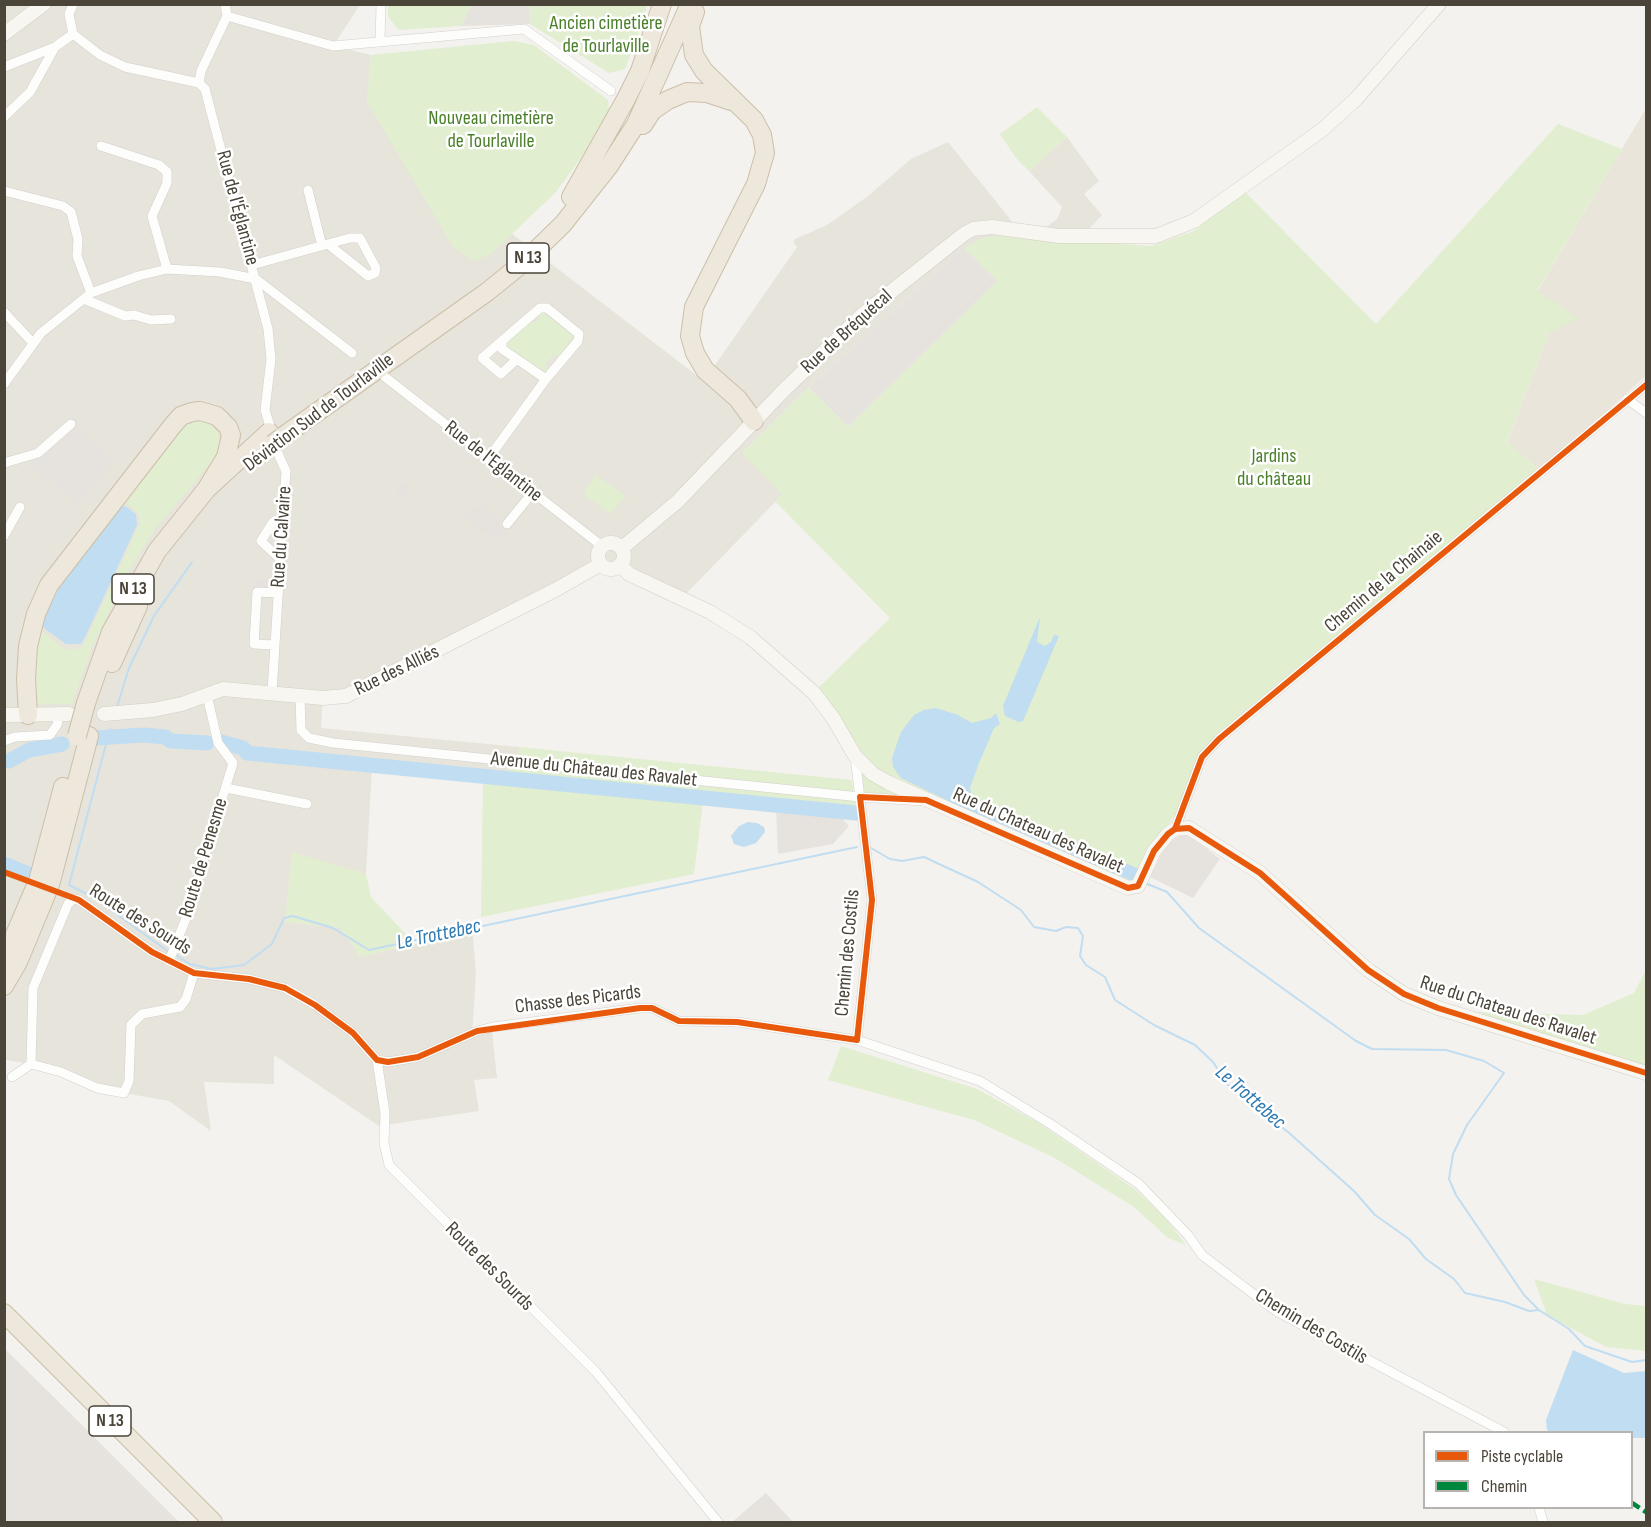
<!DOCTYPE html>
<meta charset="utf-8">
<style>
body{margin:0}
#map{position:relative;width:1651px;height:1527px;overflow:hidden;background:#f4f2ee;font-family:"Sofia Sans Condensed",sans-serif}
canvas{display:block}
.frame{position:absolute;inset:0;border:6px solid #4b4439;pointer-events:none}
.legend{position:absolute;left:1423px;top:1431px;width:210px;height:78px;box-sizing:border-box;background:#fff;border:2px solid #b7b4b0;margin:0;padding:8px 10px;list-style:none;font-size:18px;color:#4b4439}
.legend li{display:flex;align-items:center;gap:12px;height:30px}
.legend b{width:30px;border:2px solid #b7b4b0}
</style>
<div id="map">
<canvas width="1651" height="1527"></canvas>
<div class="frame"></div>
<ul class="legend">
<li><b style="height:8px;background:#e8590c"></b>Piste cyclable</li>
<li><b style="height:8px;background:#00873e"></b>Chemin</li>
</ul>
</div>
<script>
const c = document.querySelector('canvas').getContext('2d');
c.lineJoin = 'round';
function fill(path, color) {
  c.fillStyle = color;
  c.fill(path, 'evenodd');
}
function poly(rows) {
  const path = new Path2D();
  for (const r of rows) {
    if (r.length === 3) {
      path.moveTo(r[0] + r[2], r[1]);
      path.arc(r[0], r[1], r[2], 0, 2 * Math.PI);
      continue;
    }
    path.moveTo(r[0], r[1]);
    for (let i = 2; i < r.length; i += 2) path.lineTo(r[i], r[i + 1]);
  }
  return path;
}
function stroke(path, color, width, dash) {
  c.strokeStyle = color;
  c.lineWidth = width;
  c.lineCap = dash ? 'butt' : 'round';
  c.setLineDash(dash || []);
  c.stroke(path);
}
function write(font, color, halo, rows, align = 'center') {
  c.font = font + ' "Sofia Sans Condensed",sans-serif';
  c.lineWidth = 5;
  c.setLineDash([]);
  c.textBaseline = 'middle';
  c.strokeStyle = halo;
  c.fillStyle = color;
  for (const [text, x, y, turn = 0] of rows) {
    c.save();
    c.translate(x, y);
    c.rotate((+turn || 0) * Math.PI / 180);
    c.textAlign = isNaN(turn) ? turn : align;
    if (halo) c.strokeText(text, 0, 0);
    c.fillText(text, 0, 0);
    c.restore();
  }
}
const residential = poly([
 [4,5,360,5,333,46,371,55,367,102,491,254,511,233,704,381,797,247,793,242,795,239,827,225,868,196,911,159,948,142,1015,225,1046,227,1057,219,1062,207,1029,171,1067,137,1099,181,1084,194,1102,215,1078,241,997,235,964,248,809,387,743,452,783,494,682,598,624,569,611,570,596,566,367,687,323,698,321,728,519,747,517,765,508,778,483,780,372,768,366,874,292,853,285,922,341,928,360,957,415,944,472,927,476,973,472,1036,492,1031,497,1078,474,1080,479,1111,379,1126,274,1055,274,1084,204,1082,211,1131,169,1101,124,1093,31,1064,5,1060]
]);
const industrial = poly([
 [5,1349,76,1419,179,1522,5,1522],
 [766,1493,793,1522,732,1522]
]);
const education = poly([
 [1645,110,1646,376,1540,470,1507,443,1549,333,1537,292]
]);
const green = poly([
 [388,5,473,5,461,26,398,30,388,16],
 [529,5,647,5,644,20,625,69,609,73,530,24],
 [513,41,534,45,608,100,610,118,556,192,491,254,474,261,453,247,367,102,371,55],
 [1037,107,1067,137,1029,171,1016,158,1000,134],
 [1558,124,1622,149,1537,291,1578,318,1549,333,1507,442,1540,470,1202,757,1181,812,1174,816,1152,848,1133,885,889,778,866,760,816,690,890,618,775,501,782,494,742,453,809,387,848,427,997,281,964,248,979,239,997,235,1151,246,1194,231,1244,191,1376,324],
 [541,312,571,332,573,336,560,357,554,354,545,365,550,369,546,374,508,350,506,343,525,325,540,320,538,315],
 [194,419,204,421,218,431,221,443,217,456,156,528,129,570,91,650,72,704,36,704,32,697,38,628,65,650,82,648,139,525,139,514,126,503,113,506,183,422],
 [596,475,625,496,611,514,583,494],
 [519,747,852,780,856,813,703,801,694,874,481,917,483,780,508,778,509,765,517,765],
 [859,764,911,796,864,795],
 [292,852,366,874,371,897,415,944,360,957,341,928,285,922],
 [1646,970,1646,1071,1477,1012,1583,1015,1634,993],
 [841,1046,977,1089,1039,1123,1136,1190,1167,1220,1186,1245,1168,1238,1134,1207,1053,1157,974,1120,828,1080],
 [1534,1279,1625,1304,1646,1306,1646,1351,1606,1347,1547,1315]
]);
const parking = poly([
 [473,4,529,5,530,24,461,26],
 [964,248,997,281,848,427,809,387],
 [71,424,114,460,78,505,32,467,38,453],
 [402,489,7],
 [481,504,510,527,497,542,465,517,473,506,478,509],
 [254,579,274,580,273,590,253,589],
 [776,810,839,815,849,826,833,844,778,854],
 [1189,835,1220,859,1193,898,1150,877,1166,845,1179,836]
]);
const water = poly([
 [125,506,136,514,137,525,86,635,81,644,66,644,40,625,47,606,115,508],
 [1040,617,1037,642,1045,646,1051,642,1054,635,1059,636,1023,721,1019,722,1005,716,1003,706],
 [936,708,958,715,972,723,991,718,996,713,1000,724,994,728,979,763,970,788,972,797,1139,869,1132,881,967,810,901,778,893,767,892,758,901,732,914,715,924,710],
 [748,822,757,823,764,827,765,832,756,843,744,847,734,844,731,836,739,826],
 [1573,1350,1624,1373,1646,1371,1646,1438,1632,1438,1632,1432,1550,1432,1547,1430,1546,1420]
]);
const stream = poly([
 [117,707,129,668,154,616,192,562],
 [110,729,69,885,93,897,169,952],
 [871,848,890,859,902,861,924,857,978,882,1021,910,1034,927,1056,931,1066,927,1078,928,1083,936,1080,956,1086,965,1105,977,1115,1000,1154,1025,1195,1045,1213,1062,1228,1085,1288,1132,1354,1191,1375,1215,1409,1239,1426,1259,1454,1279,1465,1293,1505,1302,1529,1311,1539,1310,1569,1329,1585,1346,1632,1362,1646,1360],
 [1145,883,1167,892,1199,928,1356,1041,1372,1049,1446,1050,1484,1061,1504,1073,1467,1125,1453,1154,1449,1179,1456,1195,1524,1295,1539,1310],
 [174,954,190,964,212,969,244,965,272,944,284,918,293,916,333,928,369,950,857,847]
]);
const river = poly([
 [95,738,144,735,165,737,171,741,207,743],
 [221,742,243,748,247,753,856,813],
 [9,761,29,750,62,744],
 [4,864,26,873]
]);
const street = poly([
 [225,4,227,16,333,46,524,29,611,91],
 [73,34,100,55,125,67,199,83,205,89,268,329,271,359,265,410,279,456,286,471,272,692],
 [380,42,381,4],
 [4,67,55,47,73,34,69,14,73,4],
 [199,83,201,71,227,16],
 [4,117,30,92,55,47],
 [101,146,159,165,167,172,167,183,152,216,167,269],
 [308,190,322,246],
 [4,191,63,206,71,212,78,239,77,256,91,293],
 [252,265,328,244,350,238,360,238,376,268,375,273,368,276,328,244],
 [84,299,125,316,134,315,151,320,171,319],
 [4,312,33,343],
 [502,342,502,349,546,379,578,341,579,334,547,308,540,308,482,358,501,374,517,359],
 [385,377,602,546],
 [4,384,41,333,91,293,138,276,167,269,220,272,256,279,352,353],
 [1627,399,1646,413],
 [488,459,546,379],
 [4,463,38,453,71,424],
 [507,524,533,492],
 [4,536,20,507],
 [280,559,261,541,273,522,283,517],
 [275,645,254,644,257,592,278,593],
 [300,696,301,730,309,738,333,743,860,797,923,801],
 [4,741,15,737,50,735,57,725,59,714],
 [855,756,872,900,857,1040],
 [226,788,307,804],
 [1175,829,1202,757,1219,739,1646,385],
 [169,961,185,921,233,763,218,743,207,695],
 [377,1060,388,1062,418,1057,477,1031,493,1027,640,1008,652,1008,679,1021,737,1022,857,1040,980,1081,1049,1123,1139,1184,1188,1235,1202,1255,1276,1311,1504,1432],
 [31,1064,33,988,68,904,73,899,79,900,152,952,194,973,249,979,285,988,315,1005,353,1033,377,1060,385,1113,384,1143,389,1165,596,1372,718,1522],
 [12,1077,31,1064,61,1072,97,1088,124,1093,129,1081,131,1025,142,1014,180,1007,186,999,194,973],
 [1539,1508,1543,1522]
]);
const secondary = poly([
 [4,34,44,4],
 [611,556,13],
 [622,548,678,501,783,391,863,314,964,234,973,229,992,227,1059,236,1156,236,1194,221,1322,130,1356,99,1439,4],
 [620,565,629,574,710,612,750,637,814,693,833,718,855,756,873,774,889,783,1128,888,1138,886,1154,851,1168,834,1175,829,1189,828,1260,873,1368,970,1404,994,1438,1008,1646,1073],
 [104,714,153,710,182,704,223,689,323,698,346,696,557,589,601,564],
 [4,715,69,714]
]);
const highway = poly([
 [695,12,690,26,694,55,704,71,754,120,762,135,765,153,756,184,694,307,690,336,695,353,705,370,738,399,754,421],
 [643,125,652,111,668,100,687,92,707,93,731,101],
 [571,197,626,99,640,71,662,4],
 [282,437,487,292,524,262,563,224,609,166,636,124,690,4],
 [112,663,138,606],
 [86,703,111,632,157,551,206,490,269,432],
 [28,715,26,679,28,646,36,614,49,585,173,425,181,416,192,412,200,411,217,416,228,427,231,435,226,457,206,490],
 [4,960,38,881,63,787],
 [4,986,18,962,50,885,89,736],
 [4,1313,213,1522]
]);
const highwayBridge = poly([
 [273,444,282,437],
 [77,736,86,703]
]);
const quiet = poly([
 [1632,1503,1646,1512]
]);
const cycleway = poly([
 [1175,829,1202,757,1219,739,1646,385],
 [4,872,79,900,152,952,194,973,249,979,285,988,315,1005,353,1033,377,1060,388,1062,418,1057,477,1031,640,1008,652,1008,679,1021,737,1022,857,1040,872,900,860,797,926,800,1128,888,1138,886,1154,851,1168,834,1175,829,1189,828,1260,873,1368,970,1404,994,1438,1008,1646,1073]
]);
const shields = [
 [528,258,42],
 [133,589,42],
 [110,1421,42]
];
const shieldNames = [
 ["N 13",528,258],
 ["N 13",133,589],
 ["N 13",110,1421]
];
const parkNames = [
 ["Ancien cimetière",606,24],
 ["de Tourlaville",606,47],
 ["Nouveau cimetière",491,119],
 ["de Tourlaville",491,142],
 ["Jardins",1274,457],
 ["du château",1274,480]
];
const streetNames = [
 ["Rue de l'Églantine",237,208,75],
 ["Rue de Bréquécal",847,332,-42],
 ["Déviation Sud de Tourlaville",319,413,-37],
 ["Rue de l'Eglantine",493,462,38],
 ["Rue du Calvaire",282,537,-86],
 ["Chemin de la Chainaie",1384,582,-40],
 ["Rue des Alliés",397,671,-26],
 ["Avenue du Château des Ravalet",594,770,6],
 ["Rue du Chateau des Ravalet",1038,831,24],
 ["Route de Penesme",204,858,-73],
 ["Route des Sourds",140,920,32],
 ["Chemin des Costils",848,953,-85],
 ["Chasse des Picards",578,1000,-7],
 ["Rue du Chateau des Ravalet",1508,1011,18],
 ["Route des Sourds",489,1267,45],
 ["Chemin des Costils",1311,1327,31]
];
const waterNames = [
 ["Le Trottebec",439,935,-12],
 ["Le Trottebec",1250,1098,41]
];
fill(residential, '#e7e4dc');
fill(industrial, '#e6e2de');
fill(education, '#eae5da');
fill(green, '#e1eecf');
fill(parking, '#e6e3df');
fill(water, '#c0ddf1');
stroke(stream, '#c0ddf1', 2);
stroke(river, '#c0ddf1', 15);
stroke(street, '#d2d0cb', 10);
stroke(secondary, '#d3cfc5', 15);
stroke(highway, '#ccbfa9', 20);
stroke(street, '#fdfdfc', 9);
stroke(secondary, '#f7f6f1', 14);
stroke(highway, '#ede8db', 18);
stroke(highwayBridge, '#ccbfa9', 20, []);
stroke(highwayBridge, '#ede8db', 18);
stroke(quiet, '#00873e', 4.5, [9, 4.5]);
stroke(cycleway, '#e8590c', 6);
for (const [x, y, w] of shields) {
  const box = new Path2D();
  box.roundRect(x - w / 2, y - 15, w, 30, 4.5);
  c.fillStyle = '#fff';
  c.fill(box);
  stroke(box, '#4b4439', 1.5);
}
write('bold 18px', '#4b4439', null, shieldNames);
write('20px', '#4a7f2a', '#fff', parkNames);
write('20px', '#4b4439', '#fff', streetNames);
write('italic 21px', '#2e7ab2', '#fff', waterNames);
</script>
